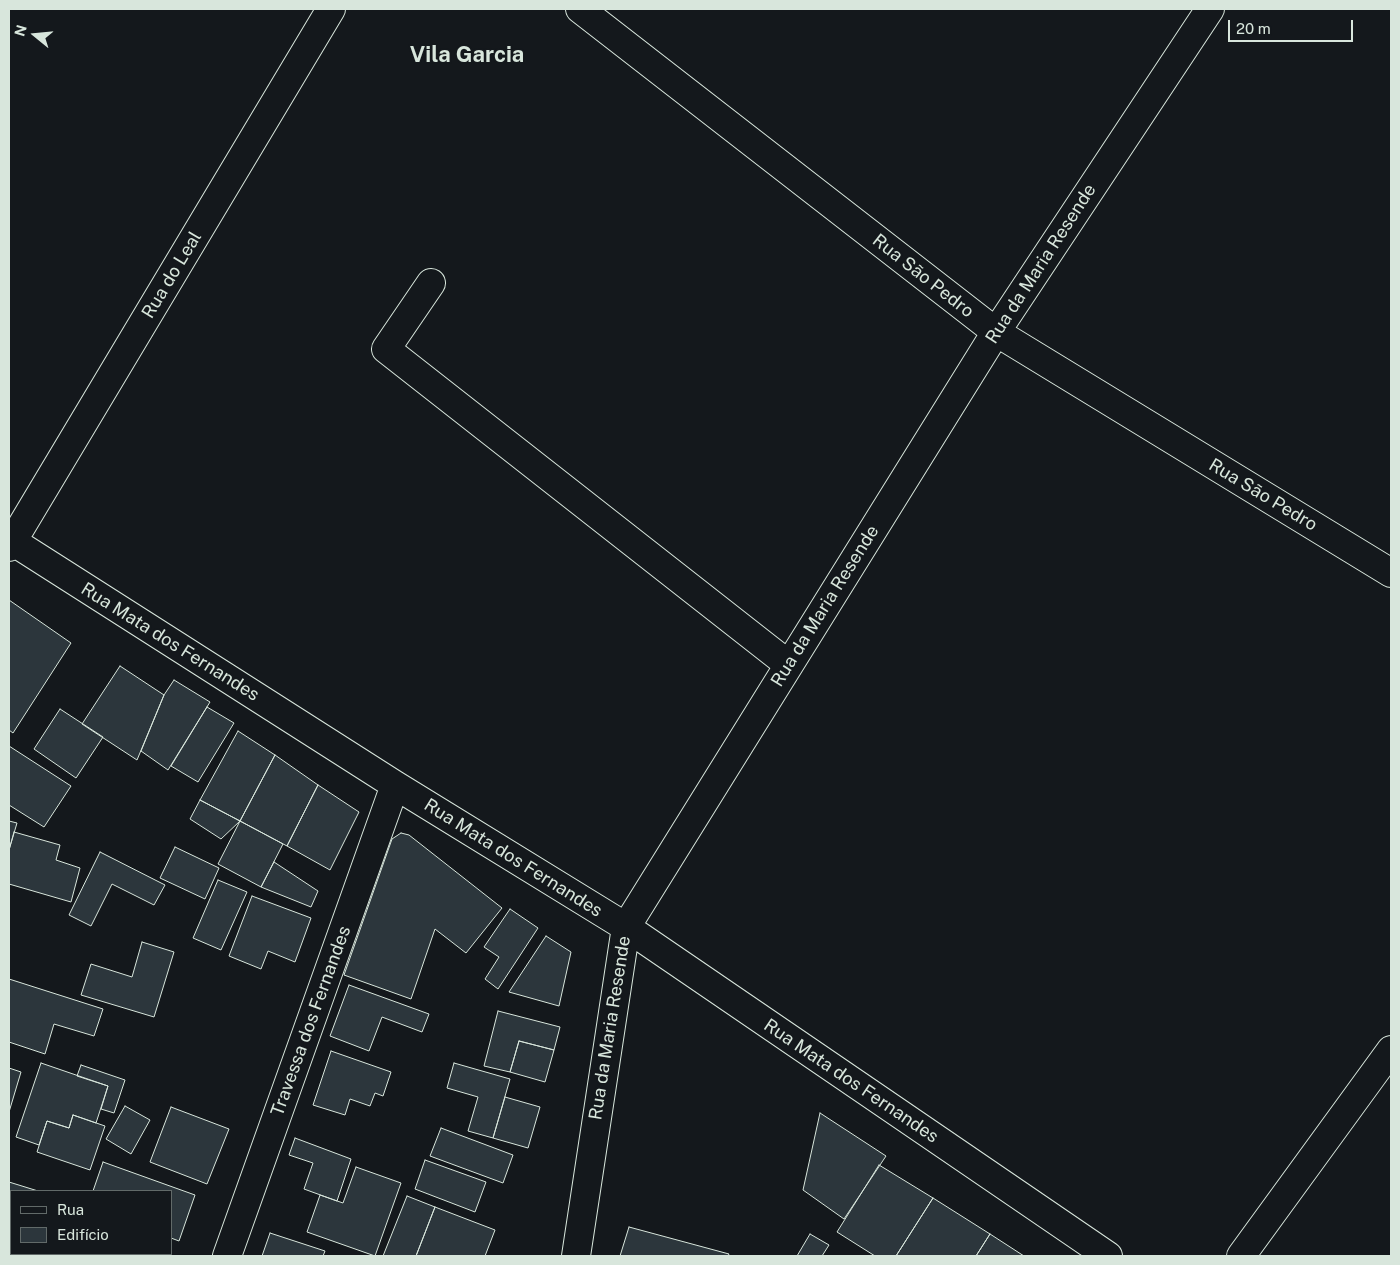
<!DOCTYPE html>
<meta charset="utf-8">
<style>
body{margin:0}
#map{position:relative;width:1400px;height:1265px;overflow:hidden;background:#14181c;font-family:"Public Sans",sans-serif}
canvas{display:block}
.frame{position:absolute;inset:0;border:10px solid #d8e6dc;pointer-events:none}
.legend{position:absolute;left:10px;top:1190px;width:162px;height:65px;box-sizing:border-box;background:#14181c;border:1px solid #626a69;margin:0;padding:6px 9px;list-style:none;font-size:15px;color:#d8e6dc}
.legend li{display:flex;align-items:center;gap:10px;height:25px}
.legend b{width:25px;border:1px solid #626a69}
.north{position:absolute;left:10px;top:10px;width:50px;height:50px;-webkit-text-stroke:4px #14181c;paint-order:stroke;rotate:287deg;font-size:14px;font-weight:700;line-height:20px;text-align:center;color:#d8e6dc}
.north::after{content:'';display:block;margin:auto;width:18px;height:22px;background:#d8e6dc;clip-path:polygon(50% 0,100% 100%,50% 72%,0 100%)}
.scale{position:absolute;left:1228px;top:20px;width:125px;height:22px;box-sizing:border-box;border:2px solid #d8e6dc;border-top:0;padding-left:6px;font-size:15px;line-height:18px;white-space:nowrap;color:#d8e6dc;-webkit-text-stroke:4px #14181c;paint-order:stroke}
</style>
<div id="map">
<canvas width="1400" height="1265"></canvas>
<div class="frame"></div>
<ul class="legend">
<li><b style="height:6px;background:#14181c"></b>Rua</li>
<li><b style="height:14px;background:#2c363c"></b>Edifício</li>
</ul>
<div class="north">N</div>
<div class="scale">20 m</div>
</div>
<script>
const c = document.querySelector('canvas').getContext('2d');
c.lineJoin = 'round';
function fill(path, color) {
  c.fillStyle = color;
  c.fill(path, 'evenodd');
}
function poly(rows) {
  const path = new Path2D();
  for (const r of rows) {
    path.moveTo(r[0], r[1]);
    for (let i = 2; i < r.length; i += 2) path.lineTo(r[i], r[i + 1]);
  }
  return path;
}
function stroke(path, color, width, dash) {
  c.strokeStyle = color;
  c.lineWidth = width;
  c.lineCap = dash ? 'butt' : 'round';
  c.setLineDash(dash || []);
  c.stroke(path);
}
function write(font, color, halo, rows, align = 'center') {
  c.font = font + ' "Public Sans",sans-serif';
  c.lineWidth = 4;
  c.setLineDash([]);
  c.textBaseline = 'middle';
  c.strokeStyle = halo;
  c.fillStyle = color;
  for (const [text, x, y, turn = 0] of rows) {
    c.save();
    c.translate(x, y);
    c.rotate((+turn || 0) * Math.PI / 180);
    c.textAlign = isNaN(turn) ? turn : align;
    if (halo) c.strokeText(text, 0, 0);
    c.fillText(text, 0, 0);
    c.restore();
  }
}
const building = poly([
 [9,600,71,643,13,733,9,730,9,600],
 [120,666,164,695,137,760,82,724,120,666],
 [174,680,210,702,168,770,141,751,164,695,174,680],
 [207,707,234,723,198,782,171,766,207,707],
 [60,709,103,737,76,778,34,749,60,709],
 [238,731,275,755,240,821,200,800,238,731],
 [9,746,71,786,44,827,9,805,9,746],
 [275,755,318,785,287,846,240,821,275,755],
 [318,785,359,812,330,870,287,846,318,785],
 [200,800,240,821,221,839,190,819,200,800],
 [9,821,17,823,9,850,9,821],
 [240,821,283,844,261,887,218,864,240,821],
 [14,832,60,845,56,860,80,868,71,902,9,884,9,850,14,832],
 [401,833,409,835,502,908,466,953,435,929,411,999,344,975,392,839,401,833],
 [175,847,219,868,205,899,160,878,175,847],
 [100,852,165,885,154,905,112,884,91,926,69,915,100,852],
 [274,862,318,891,311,907,261,887,274,862],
 [218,880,247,892,221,950,193,938,218,880],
 [252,896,311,918,295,962,268,951,261,969,229,956,252,896],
 [510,909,538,928,498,989,485,979,499,957,484,947,510,909],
 [546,936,571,952,559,1006,509,992,546,936],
 [142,942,174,952,154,1017,81,995,91,964,132,977,142,942],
 [9,979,103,1009,94,1036,54,1024,45,1054,9,1042,9,979],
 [349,985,429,1014,422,1032,382,1017,369,1051,330,1036,349,985],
 [498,1011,560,1027,554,1050,519,1041,510,1072,484,1066,498,1011],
 [519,1041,554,1050,545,1082,510,1072,519,1041],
 [331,1051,391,1072,383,1096,375,1093,370,1106,350,1099,345,1115,313,1105,331,1051],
 [41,1063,108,1086,96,1123,73,1115,69,1128,47,1121,39,1145,16,1137,41,1063],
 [454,1063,510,1079,493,1138,468,1131,478,1097,447,1088,454,1063],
 [81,1065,125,1080,114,1113,101,1109,108,1086,77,1076,81,1065],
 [9,1068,21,1072,9,1112,9,1068],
 [505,1097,540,1107,528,1148,493,1138,505,1097],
 [125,1106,150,1120,131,1154,106,1139,125,1106],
 [171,1107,229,1129,207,1184,150,1162,171,1107],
 [820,1113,886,1156,844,1219,803,1190,820,1113],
 [73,1115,105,1126,90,1170,37,1152,47,1121,69,1128,73,1115],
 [441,1128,513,1155,503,1183,430,1156,441,1128],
 [295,1138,351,1159,337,1201,304,1189,313,1163,289,1155,295,1138],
 [425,1160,486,1182,475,1212,415,1189,425,1160],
 [103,1162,195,1195,179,1241,171,1238,171,1191,93,1191,103,1162],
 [879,1165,933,1198,896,1256,875,1256,837,1232,879,1165],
 [356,1167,401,1183,375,1256,307,1232,320,1195,343,1203,356,1167],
 [9,1182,38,1191,11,1191,11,1208,9,1207,9,1182],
 [407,1196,435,1207,416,1256,383,1256,407,1196],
 [933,1198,990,1234,976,1256,896,1256,933,1198],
 [435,1207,495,1230,485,1256,416,1256,435,1207],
 [9,1215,11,1216,11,1254,42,1254,41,1256,9,1256,9,1215],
 [629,1227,729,1254,728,1256,620,1256,629,1227],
 [270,1233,325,1251,323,1256,262,1256,270,1233],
 [810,1234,829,1245,822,1256,797,1256,810,1234],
 [990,1234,1024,1256,976,1256,990,1234],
 [84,1254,151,1254,157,1256,83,1256,84,1254]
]);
const minor = poly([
 [580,9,996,332,1391,573],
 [431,283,386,349,789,665],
 [9,539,395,785,626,927,1108,1256],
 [9,547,331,9],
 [227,1256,395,785],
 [576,1256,626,927,996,332,1210,9],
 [1241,1256,1391,1050]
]);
const streetNames = [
 ["Rua da Maria Resende",1041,264,-57],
 ["Rua do Leal",172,275,-59],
 ["Rua São Pedro",923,276,38],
 ["Rua São Pedro",1263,495,31],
 ["Rua da Maria Resende",825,606,-58],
 ["Rua Mata dos Fernandes",170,642,32],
 ["Rua Mata dos Fernandes",513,858,32],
 ["Travessa dos Fernandes",311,1021,-70],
 ["Rua da Maria Resende",610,1028,-81],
 ["Rua Mata dos Fernandes",851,1081,34]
];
const districtNames = [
 ["Vila Garcia",467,55]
];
fill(building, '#2c363c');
stroke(building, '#d8e6dc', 1);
stroke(minor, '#d8e6dc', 30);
stroke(minor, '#14181c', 28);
write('18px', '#d8e6dc', '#14181c', streetNames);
write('bold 22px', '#d8e6dc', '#14181c', districtNames);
</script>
